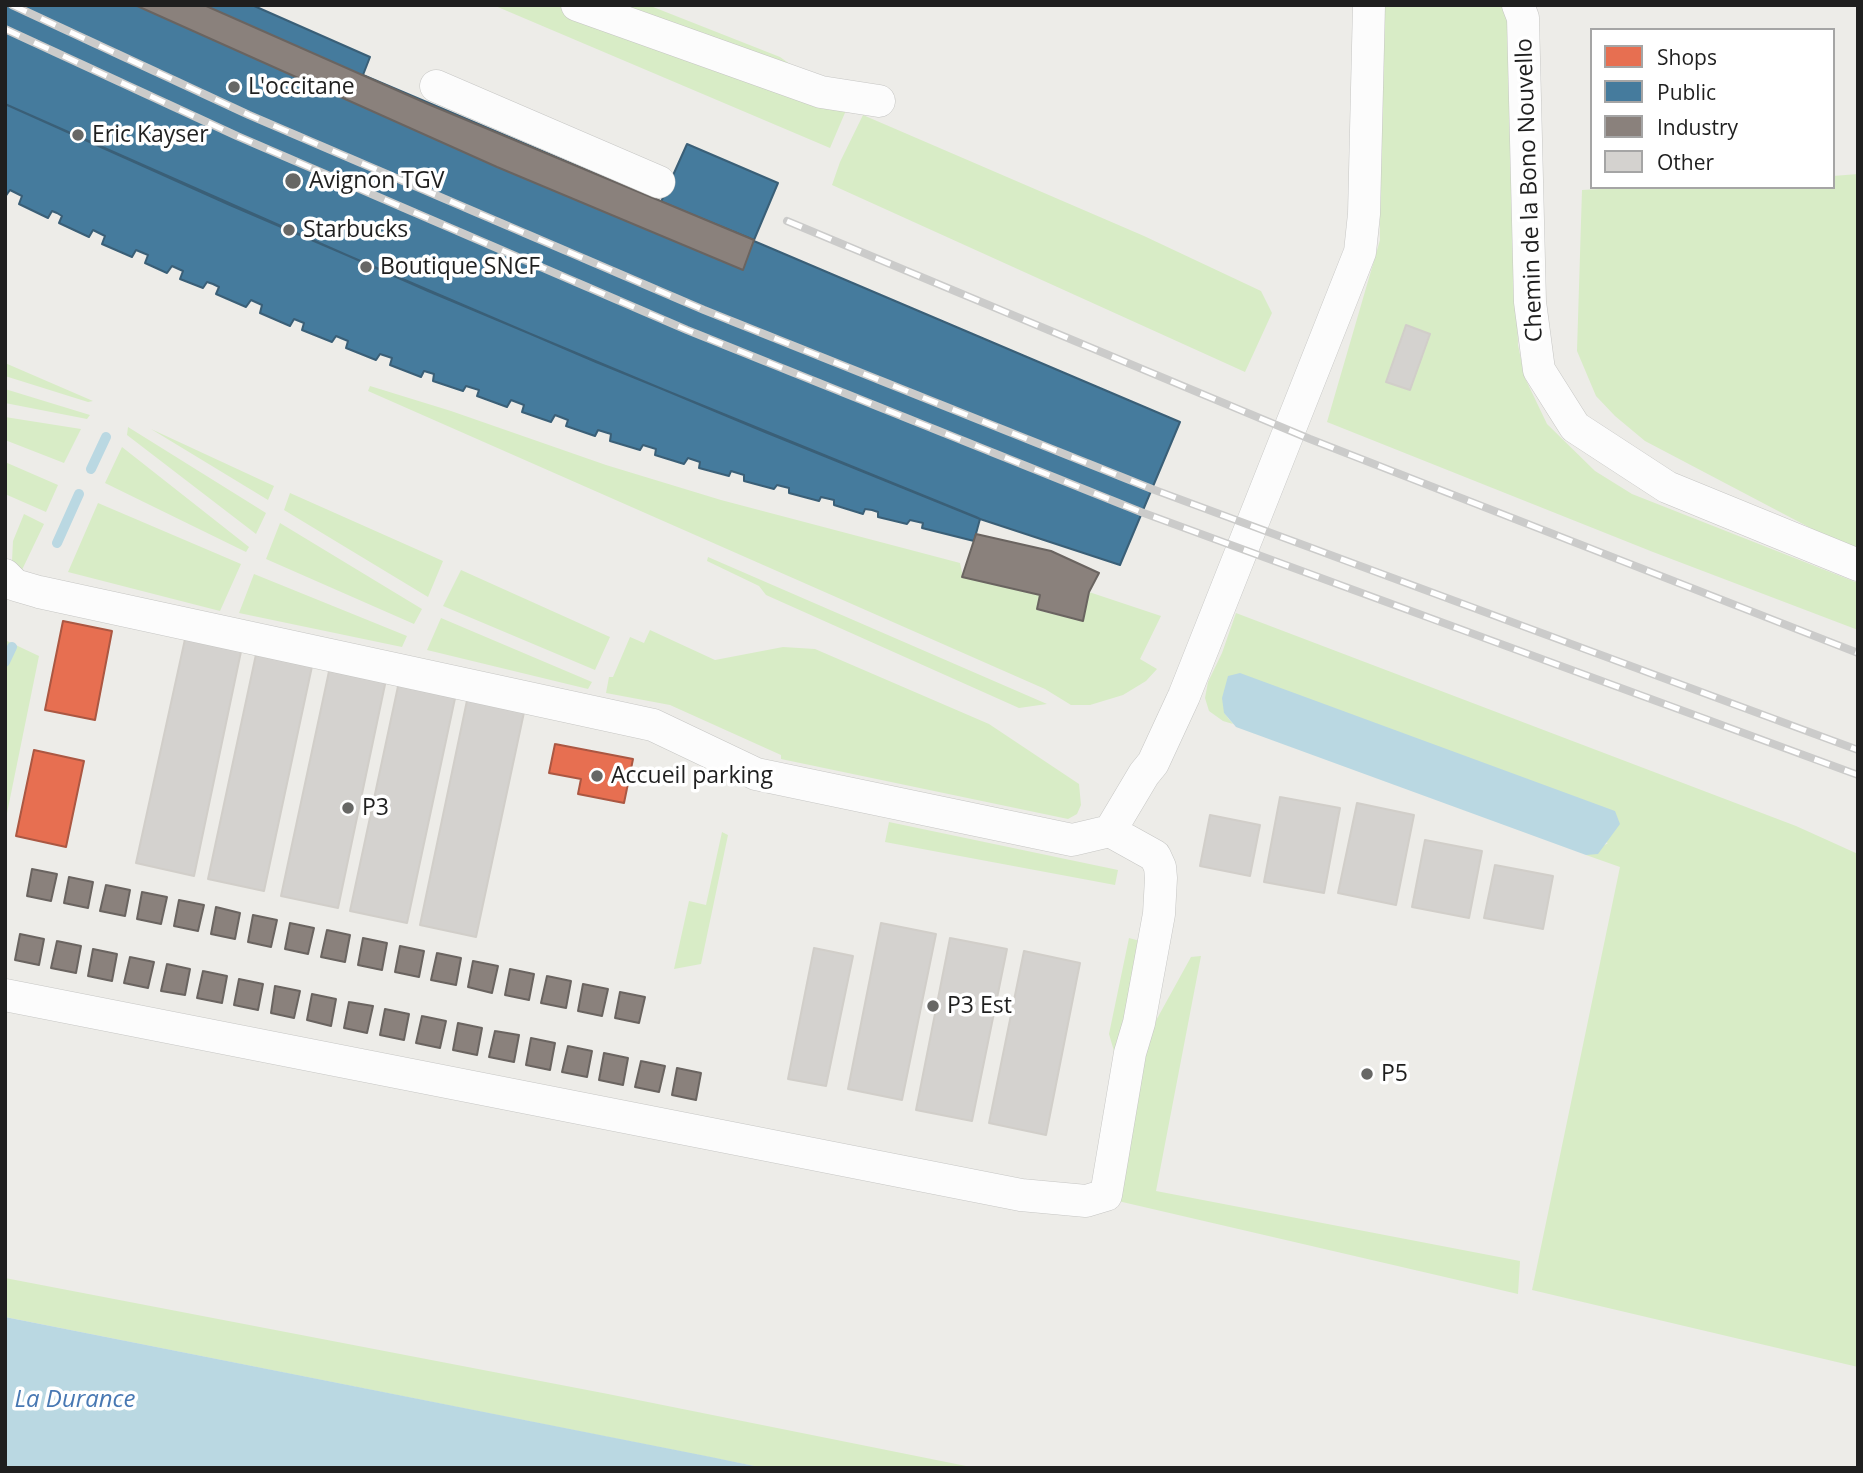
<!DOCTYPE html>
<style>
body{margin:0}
#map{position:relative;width:1863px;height:1473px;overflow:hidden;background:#edece8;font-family:"Open Sans",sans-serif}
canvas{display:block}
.frame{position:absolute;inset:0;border:7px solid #1f1f1f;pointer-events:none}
.legend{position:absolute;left:1590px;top:28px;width:245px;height:161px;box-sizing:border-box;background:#fff;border:2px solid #a5a5a5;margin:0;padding:9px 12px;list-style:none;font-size:21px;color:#1f1f1f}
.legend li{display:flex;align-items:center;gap:14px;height:35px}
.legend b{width:35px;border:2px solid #a5a5a5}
</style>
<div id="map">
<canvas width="1863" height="1473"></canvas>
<div class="frame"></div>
<ul class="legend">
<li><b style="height:19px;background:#e76f51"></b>Shops</li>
<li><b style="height:19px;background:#457b9d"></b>Public</li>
<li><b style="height:19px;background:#8a817c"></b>Industry</li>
<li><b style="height:19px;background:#d4d2cf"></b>Other</li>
</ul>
</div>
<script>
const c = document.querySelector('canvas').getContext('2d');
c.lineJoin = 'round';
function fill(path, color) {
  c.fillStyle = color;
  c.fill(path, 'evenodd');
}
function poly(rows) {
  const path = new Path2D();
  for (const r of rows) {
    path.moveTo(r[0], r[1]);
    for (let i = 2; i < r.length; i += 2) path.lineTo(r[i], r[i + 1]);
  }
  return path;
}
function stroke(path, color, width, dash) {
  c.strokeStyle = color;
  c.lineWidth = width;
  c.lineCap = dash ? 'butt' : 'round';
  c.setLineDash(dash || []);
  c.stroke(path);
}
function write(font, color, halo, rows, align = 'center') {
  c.font = font + ' "Open Sans",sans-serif';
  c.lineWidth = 7;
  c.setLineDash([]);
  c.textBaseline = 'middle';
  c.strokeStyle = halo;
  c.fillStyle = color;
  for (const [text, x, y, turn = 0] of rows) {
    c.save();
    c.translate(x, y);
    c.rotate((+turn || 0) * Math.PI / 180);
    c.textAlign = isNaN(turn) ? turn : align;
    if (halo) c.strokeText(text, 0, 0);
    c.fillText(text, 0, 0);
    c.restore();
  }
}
const grass = poly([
 [493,5,561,5,847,108,830,148],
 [606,5,648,5,780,57,814,81],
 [1377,5,1504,5,1509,18,1518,345,1525,378,1547,424,1595,471,1632,494,1858,583,1858,630,1653,552,1327,422,1380,240],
 [863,115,1144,236,1261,291,1272,313,1245,372,832,185,840,162],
 [1858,174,1858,553,1645,441,1615,416,1596,396,1577,351,1582,190,1636,187,1833,187,1833,176],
 [5,363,93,401,88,402,5,376],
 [370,386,451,411,606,465,721,500,960,563,963,577,1040,595,1037,610,1082,621,1089,592,1161,616,1140,659,1157,669,1146,681,1123,695,1090,705,1071,705,1045,689,368,391],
 [5,389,90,415,87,419,5,403],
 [5,417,81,429,64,463,5,440],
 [128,427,266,513,256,534,127,435],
 [151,429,274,486,268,500],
 [122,447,249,547,246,552,105,483],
 [5,462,58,485,46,512,5,494],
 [290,493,443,561,428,597,284,510],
 [98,503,241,564,220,611,68,572],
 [24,514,44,524,21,572,12,561,13,541],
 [280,523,422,609,414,624,266,559],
 [708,557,1047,704,1019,708,766,595,759,586,707,561],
 [461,570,610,637,595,670,443,606],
 [254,574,407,636,402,647,239,613],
 [1236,613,1796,826,1858,854,1858,1367,1532,1290,1620,867,1586,855,1608,843,1224,713,1233,724,1223,721,1209,711,1205,698,1208,682,1222,653],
 [441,618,592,682,588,689,427,650],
 [650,630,715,660,783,647,815,649,989,724,1079,784,1081,805,1077,814,1068,819,781,759,781,755,670,705,606,693,609,677,613,677,630,637,644,643],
 [5,640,39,656,5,823],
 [889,822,1118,870,1115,885,885,842],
 [722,832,728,835,701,964,674,969,689,901,706,905],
 [1129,938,1140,941,1116,1058,1109,1034],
 [1201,956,1156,1191,1520,1261,1518,1294,1118,1201,1137,1055,1191,957],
 [5,1278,608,1394,976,1468,764,1468,5,1317]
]);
const water = poly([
 [1240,673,1615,811,1620,824,1598,854,1586,855,1236,727,1224,713,1222,698,1228,676],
 [5,1317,711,1457,764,1468,5,1468]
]);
const shops = poly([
 [63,621,112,631,95,720,45,710,63,621],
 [555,744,633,759,624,803,578,794,581,779,549,773,555,744],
 [34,750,84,761,66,847,16,836,34,750]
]);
const public = poly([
 [5,5,252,5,370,57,363,75,1180,422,1120,565,980,519,765,432,428,291,5,104,5,5],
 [5,104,230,205,596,362,976,517,980,519,974,541,922,528,923,523,910,520,907,524,878,517,878,512,872,510,865,509,863,514,834,505,834,500,821,497,819,501,789,493,789,488,777,485,774,489,744,481,744,475,731,471,729,476,699,468,700,462,688,458,684,464,655,455,656,449,643,445,640,450,610,441,611,434,598,430,595,436,566,426,568,420,555,415,551,422,522,412,524,405,511,400,507,407,477,396,479,390,466,386,463,391,433,381,434,374,424,371,421,377,390,365,392,358,380,354,376,360,346,348,348,341,336,336,332,342,302,330,304,323,294,319,290,326,260,313,262,305,251,300,246,307,216,294,219,287,213,284,207,282,203,288,180,279,183,271,172,266,167,273,145,263,148,255,136,250,132,257,102,244,105,236,93,230,89,237,59,223,62,216,57,213,52,211,48,218,19,204,22,196,10,190,5,197,5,104],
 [687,144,778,183,754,240,661,202,687,144]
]);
const industry = poly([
 [135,5,204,5,428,104,754,240,743,270,497,167,135,5],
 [976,534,1051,551,1099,573,1089,592,1083,621,1037,609,1040,595,962,577,976,534],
 [32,869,57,874,51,901,27,896,32,869],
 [69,877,93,882,88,908,64,903,69,877],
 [106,885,130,890,125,916,100,911,106,885],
 [142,892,167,897,161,924,137,919,142,892],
 [179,900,204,905,198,931,174,926,179,900],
 [216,907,240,913,235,939,211,934,216,907],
 [253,915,277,920,271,947,248,942,253,915],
 [290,923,314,928,308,954,285,949,290,923],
 [327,930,350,935,345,962,321,957,327,930],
 [20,934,44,939,39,965,15,960,20,934],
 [363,938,387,943,382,970,358,965,363,938],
 [57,941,81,946,76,973,51,968,57,941],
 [400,946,424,951,419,977,395,972,400,946],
 [93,949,117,954,112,981,88,976,93,949],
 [437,953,461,958,456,985,431,980,437,953],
 [130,957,154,962,148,988,124,983,130,957],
 [473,961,498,966,492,993,468,987,473,961],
 [167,964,190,969,185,995,161,991,167,964],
 [510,969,534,974,529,1000,505,995,510,969],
 [203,971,227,976,222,1003,197,998,203,971],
 [547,976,571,981,566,1008,541,1003,547,976],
 [239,979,263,984,258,1010,234,1005,239,979],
 [583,984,608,989,602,1016,578,1011,583,984],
 [275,986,300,991,294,1018,271,1013,275,986],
 [620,992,645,997,639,1023,615,1018,620,992],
 [312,994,336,999,331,1026,307,1020,312,994],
 [349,1002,373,1006,367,1033,344,1028,349,1002],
 [385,1009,409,1014,404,1040,380,1035,385,1009],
 [422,1016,446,1021,440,1048,416,1043,422,1016],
 [458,1023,482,1028,477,1055,453,1050,458,1023],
 [495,1031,519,1035,514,1062,489,1057,495,1031],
 [531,1038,555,1043,550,1070,526,1065,531,1038],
 [568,1046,592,1051,587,1077,562,1072,568,1046],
 [604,1053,628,1058,623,1085,599,1080,604,1053],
 [641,1061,665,1066,659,1092,635,1087,641,1061],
 [677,1068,701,1073,696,1100,672,1095,677,1068]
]);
const stream = poly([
 [91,469,106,437],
 [57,543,79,494],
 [5,662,12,647]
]);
const building = poly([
 [1406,325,1430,334,1410,390,1386,382,1406,325],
 [187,630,243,642,194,876,136,863,187,630],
 [258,645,314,657,264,891,208,879,258,645],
 [331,662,387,675,338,908,281,896,331,662],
 [400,677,457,689,407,923,350,911,400,677],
 [469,691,526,703,476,937,420,925,469,691],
 [1280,797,1340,808,1324,893,1264,882,1280,797],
 [1357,803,1414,815,1396,905,1338,893,1357,803],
 [1210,815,1260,825,1250,876,1200,866,1210,815],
 [1425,840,1482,851,1469,918,1412,907,1425,840],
 [1495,865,1553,876,1543,929,1484,918,1495,865],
 [881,923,936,934,902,1100,848,1089,881,923],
 [950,938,1007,949,972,1121,916,1110,950,938],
 [814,948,853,956,826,1086,788,1079,814,948],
 [1024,951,1080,963,1046,1135,989,1123,1024,951]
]);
const minor = poly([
 [577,5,821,92,879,101],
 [1518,5,1523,18,1530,302,1539,370,1575,427,1667,487,1858,565],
 [436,86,659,182],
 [5,575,15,585,39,592,653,725,756,774,1072,840,1110,831,1144,774,1153,763,1184,696,1360,252,1364,214,1369,5],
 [5,995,1021,1195,1086,1201,1106,1195,1130,1053,1139,1023,1159,914,1161,878,1160,867,1155,856,1110,831]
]);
const rail = poly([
 [12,5,249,115,704,310,1152,489,1858,750],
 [5,29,237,136,687,330,1141,512,1858,775],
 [787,221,1310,439,1858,653]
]);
const markers = [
 [234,87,7,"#676765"],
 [78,135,7,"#676765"],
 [293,181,9,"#676765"],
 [289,230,7,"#676765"],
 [366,267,7,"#676765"],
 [597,776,7,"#676765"],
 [348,808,7,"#676765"],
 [933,1006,7,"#676765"],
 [1367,1074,7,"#676765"]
];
const poiNames = [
 ["L'occitane",248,87],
 ["Eric Kayser",92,135],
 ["Avignon TGV",309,181],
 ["Starbucks",303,230],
 ["Boutique SNCF",380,267],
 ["Accueil parking",611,776],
 ["P3",362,808],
 ["P3 Est",947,1006],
 ["P5",1381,1074]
];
const streetNames = [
 ["Chemin de la Bono Nouvello",1530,190,-92]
];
const waterNames = [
 ["La Durance",75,1400]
];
fill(grass, '#d8ecc6');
fill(water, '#bad8e2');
fill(shops, '#e76f51');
stroke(shops, '#ab5742', 2);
fill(public, '#457b9d');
stroke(public, '#3a5f77', 2);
fill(industry, '#8a817c');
stroke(industry, '#6a6460', 2);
stroke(stream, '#bad8e2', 10);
fill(building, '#d4d2cf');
stroke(building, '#d1cec9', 2);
stroke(minor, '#c6c6c4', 33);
stroke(minor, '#fcfcfc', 32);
stroke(rail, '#cbcbca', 8);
stroke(rail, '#fff', 5, [16]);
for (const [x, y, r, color] of markers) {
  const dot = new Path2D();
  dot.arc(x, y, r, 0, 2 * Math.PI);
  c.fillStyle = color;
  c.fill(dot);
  stroke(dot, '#fff', 2.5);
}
write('23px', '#1f1f1f', '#fff', poiNames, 'left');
write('23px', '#1f1f1f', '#fff', streetNames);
write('italic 24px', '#4878b3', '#fff', waterNames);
</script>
